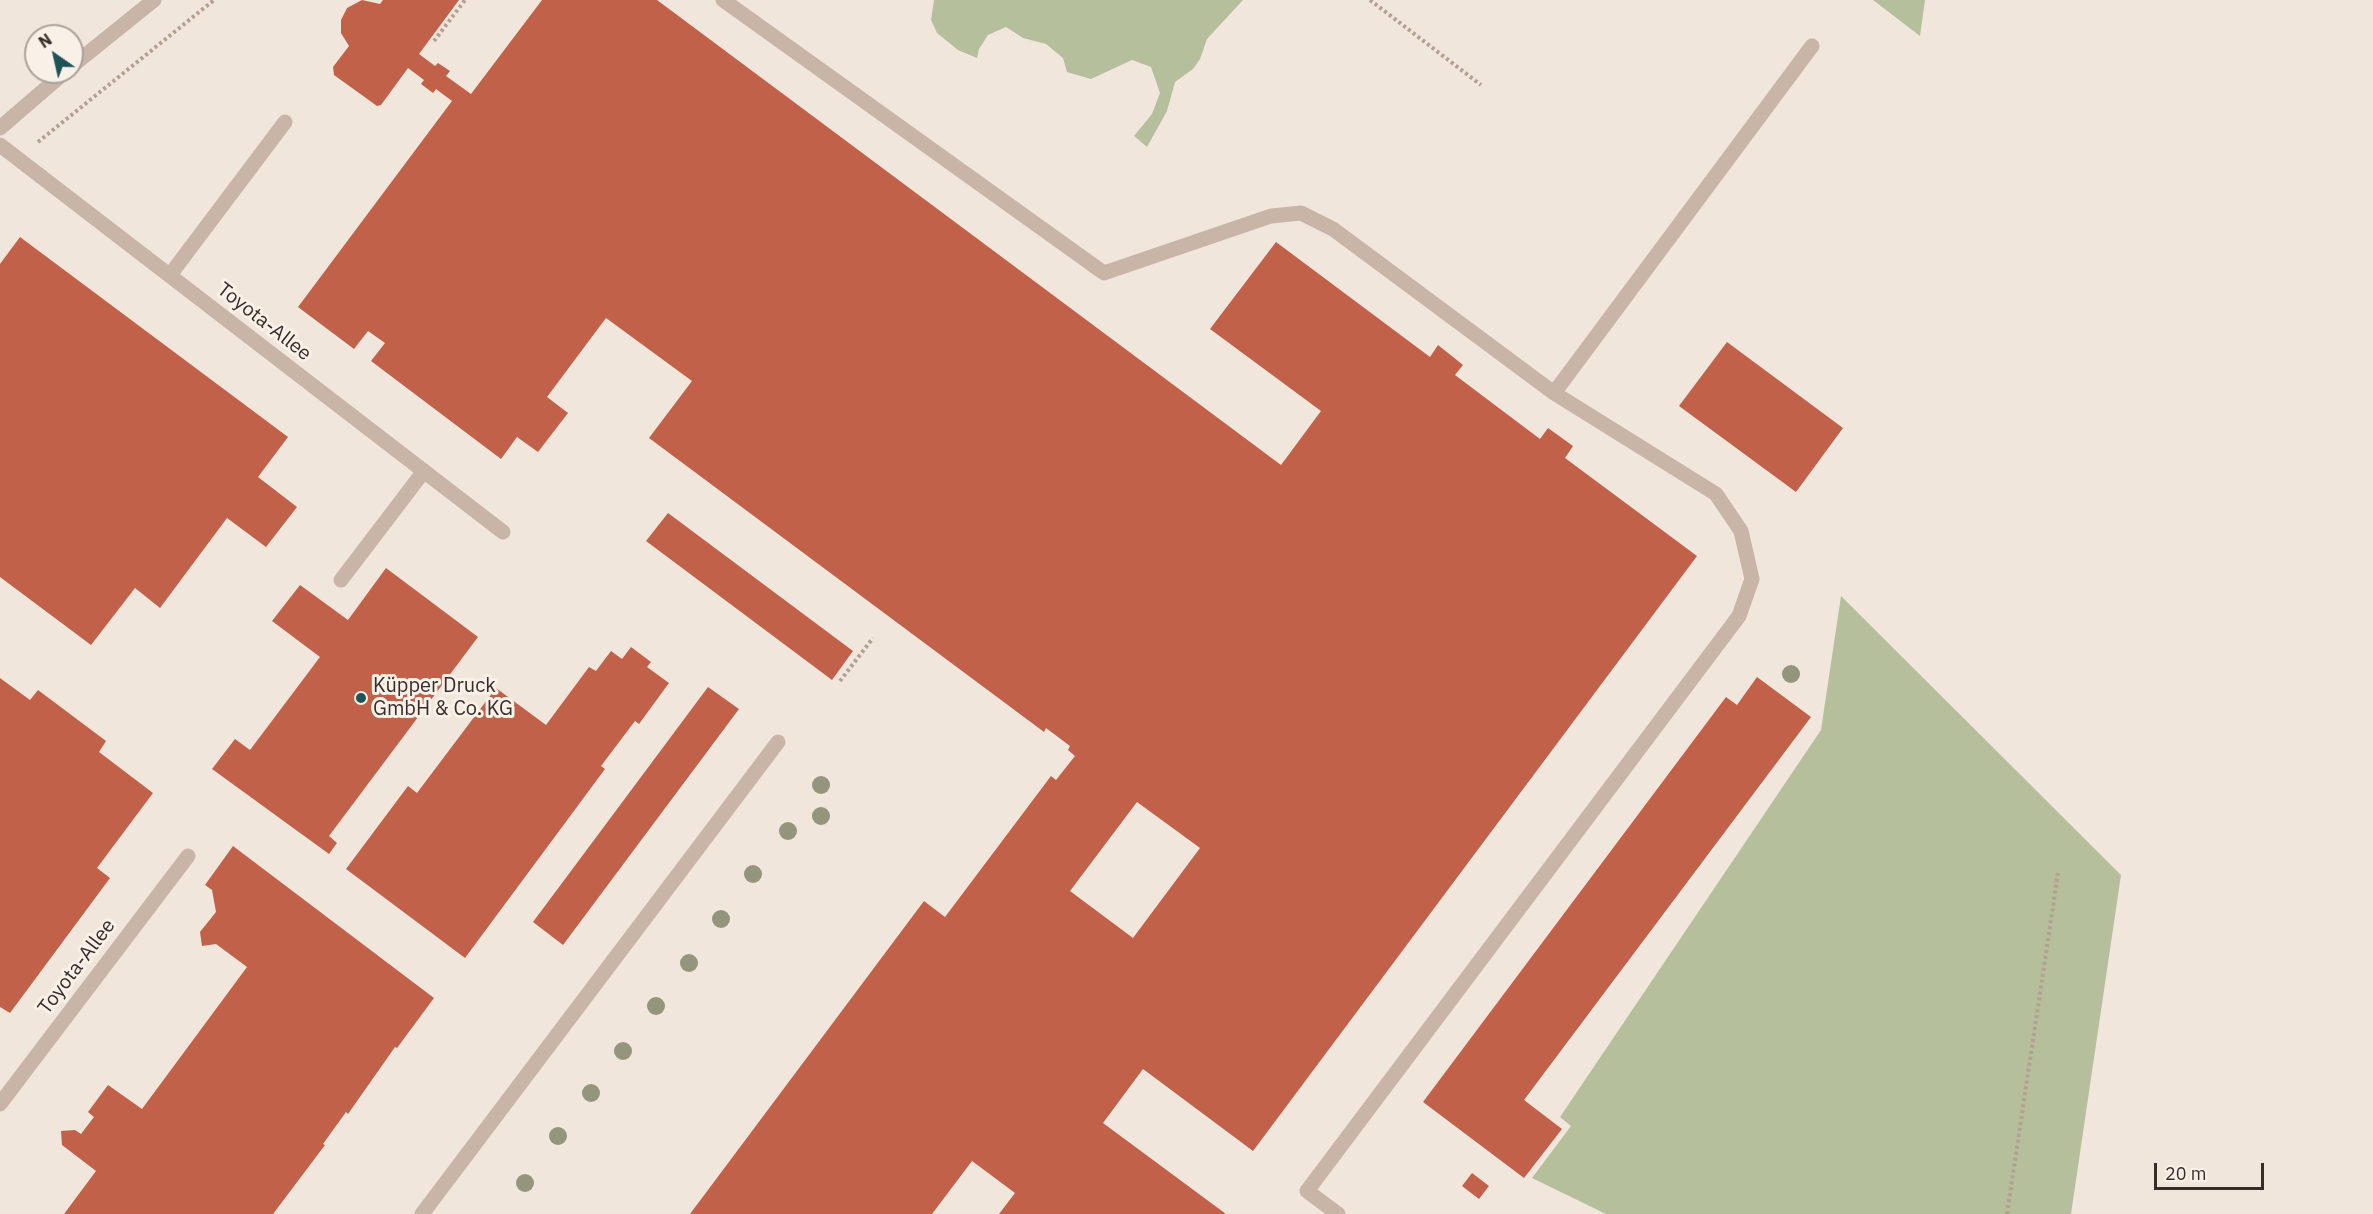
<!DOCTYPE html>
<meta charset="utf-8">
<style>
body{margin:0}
#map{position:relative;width:2373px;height:1214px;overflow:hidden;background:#f1e6dc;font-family:"IBM Plex Sans",sans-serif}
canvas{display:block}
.north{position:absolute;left:24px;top:24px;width:60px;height:60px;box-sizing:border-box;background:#f9f0e8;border:2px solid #aba29b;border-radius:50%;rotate:326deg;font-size:16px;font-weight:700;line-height:24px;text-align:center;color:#362c28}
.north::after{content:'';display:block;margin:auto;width:21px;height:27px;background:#1f5456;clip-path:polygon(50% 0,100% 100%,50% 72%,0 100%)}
.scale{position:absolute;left:2154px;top:1163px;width:110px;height:27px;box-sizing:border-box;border:3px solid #362c28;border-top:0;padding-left:8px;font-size:18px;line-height:21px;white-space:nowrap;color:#362c28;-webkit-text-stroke:4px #f9f0e8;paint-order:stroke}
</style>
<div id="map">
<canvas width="2373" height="1214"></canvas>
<div class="north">N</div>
<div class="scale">20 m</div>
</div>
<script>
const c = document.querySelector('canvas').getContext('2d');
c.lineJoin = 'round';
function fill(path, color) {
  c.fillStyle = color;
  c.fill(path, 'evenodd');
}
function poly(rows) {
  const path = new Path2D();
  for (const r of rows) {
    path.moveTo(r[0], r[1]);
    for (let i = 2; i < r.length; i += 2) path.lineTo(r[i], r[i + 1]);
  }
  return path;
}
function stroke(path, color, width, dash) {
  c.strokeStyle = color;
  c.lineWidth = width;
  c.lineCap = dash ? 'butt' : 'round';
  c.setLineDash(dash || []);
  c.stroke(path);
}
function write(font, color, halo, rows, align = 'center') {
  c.font = font + ' "IBM Plex Sans",sans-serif';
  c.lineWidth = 6;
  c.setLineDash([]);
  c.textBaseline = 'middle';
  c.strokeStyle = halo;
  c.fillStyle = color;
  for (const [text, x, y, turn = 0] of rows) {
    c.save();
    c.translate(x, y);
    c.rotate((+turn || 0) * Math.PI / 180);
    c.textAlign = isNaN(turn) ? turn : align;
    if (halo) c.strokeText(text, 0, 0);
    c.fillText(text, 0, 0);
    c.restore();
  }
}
const green = poly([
 [934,0,1243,0,1207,39,1200,59,1193,69,1175,82,1167,111,1147,147,1134,136,1152,114,1160,93,1151,67,1132,60,1091,79,1067,72,1063,58,1046,44,1023,38,1006,27,988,35,979,49,977,58,958,50,937,33,931,20],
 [1873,0,1925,0,1920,36],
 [1841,596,2121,875,2071,1214,1606,1214,1532,1178,1571,1126,1560,1117,1821,730]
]);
const building = poly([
 [362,0,380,4,383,0,459,0,419,54,435,66,438,63,450,71,446,76,471,94,542,0,657,0,1281,465,1321,411,1210,329,1276,242,1430,357,1438,345,1463,365,1455,375,1540,439,1548,428,1573,446,1565,458,1697,556,1253,1151,1143,1069,1103,1123,1226,1214,999,1214,1015,1193,972,1161,932,1214,690,1214,924,901,945,917,1051,776,1056,780,1075,756,1068,750,1070,746,1046,728,1044,732,649,438,692,381,606,318,547,397,568,413,538,452,517,437,501,459,371,361,385,343,368,331,354,349,298,307,452,101,436,89,433,93,421,84,424,80,408,68,381,105,377,106,334,75,333,67,349,46,341,33,341,20,347,8],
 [1137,802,1200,848,1133,938,1070,891],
 [20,237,288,437,258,477,297,507,266,547,227,518,160,608,135,588,91,645,0,577,0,264],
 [1727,342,1843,428,1796,492,1679,406],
 [668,513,853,651,832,680,646,541],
 [386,568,478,637,329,836,337,843,329,854,212,769,235,739,250,750,320,657,272,621,300,585,348,620],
 [631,647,651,662,647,667,669,683,639,724,635,721,601,766,605,769,465,958,346,869,408,786,417,793,496,688,546,725,589,667,596,671,611,651,622,659],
 [1757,677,1811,717,1524,1100,1562,1129,1524,1178,1423,1102,1726,697,1737,705],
 [0,678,30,700,38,690,106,741,99,752,153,793,97,868,110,878,10,1013,0,1007],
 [708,687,739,709,563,945,533,922],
 [233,846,434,998,397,1048,395,1047,348,1114,346,1112,323,1144,325,1145,273,1214,64,1214,96,1171,62,1145,61,1131,75,1130,81,1134,94,1117,88,1112,108,1085,142,1109,247,967,216,944,202,946,200,932,216,912,212,890,205,885],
 [1472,1173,1489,1186,1479,1199,1462,1186]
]);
const path = poly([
 [1370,0,1481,85],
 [434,41,465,0],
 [38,142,214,0],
 [840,681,873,638],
 [2007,1214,2058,873]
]);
const lane = poly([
 [723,0,1104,273,1271,216,1301,213,1333,229,1554,393,1716,494,1741,531,1752,579,1739,616,1307,1191,1338,1214],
 [170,275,285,122],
 [1554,393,1812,46],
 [341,580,424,471],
 [422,1214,778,742]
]);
const street = poly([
 [72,66,154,0],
 [0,128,65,72],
 [0,145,503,532],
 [0,1104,188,856]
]);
const trees = [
 [1791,674],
 [821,785],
 [821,816],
 [788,831],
 [753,874],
 [721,919],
 [689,963],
 [656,1006],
 [623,1051],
 [591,1093],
 [558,1136],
 [525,1183]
];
const markers = [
 [361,698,6,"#1f5456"]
];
const streetNames = [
 ["Toyota-Allee",264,322,38],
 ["Toyota-Allee",77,967,-53]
];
const poiNames = [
 ["Küpper Druck",373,686],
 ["GmbH & Co. KG",373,709]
];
fill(green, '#b5bf9c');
fill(building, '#c26149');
stroke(path, '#b49f92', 4, [3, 3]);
stroke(lane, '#c9b5a8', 15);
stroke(street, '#c9b5a8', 15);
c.fillStyle = '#94957c';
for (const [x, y] of trees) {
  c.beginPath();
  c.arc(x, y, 9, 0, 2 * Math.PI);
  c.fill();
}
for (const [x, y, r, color] of markers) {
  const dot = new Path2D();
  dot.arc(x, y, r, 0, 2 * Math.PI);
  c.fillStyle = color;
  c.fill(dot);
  stroke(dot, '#f9f0e8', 2);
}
write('20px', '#362c28', '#f9f0e8', streetNames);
write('20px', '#362c28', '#f9f0e8', poiNames, 'left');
</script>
